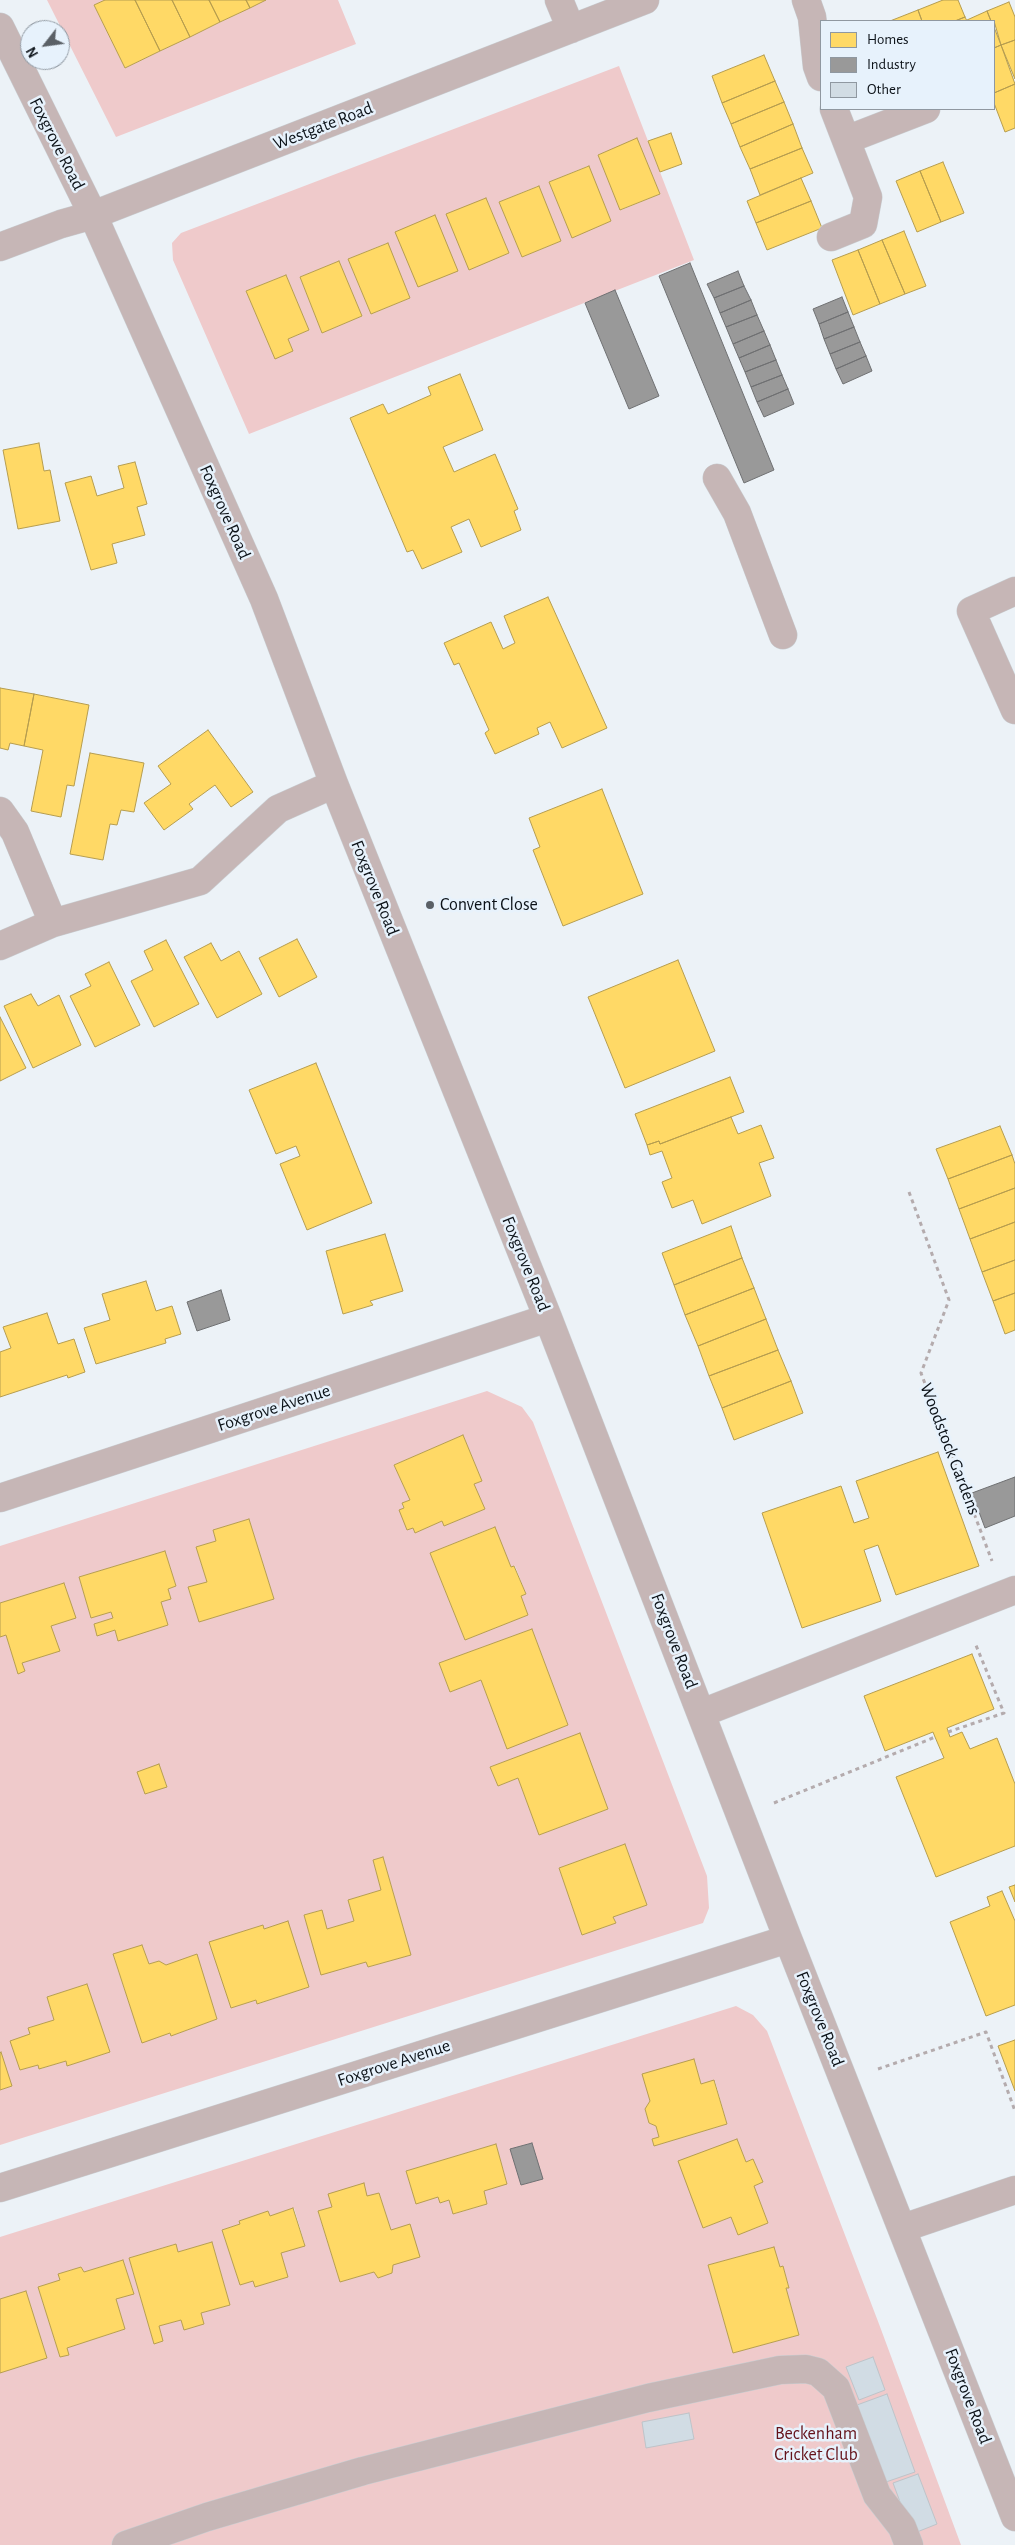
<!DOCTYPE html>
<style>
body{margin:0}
#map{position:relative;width:1015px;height:2545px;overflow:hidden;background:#ecf2f7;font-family:"Alegreya Sans",sans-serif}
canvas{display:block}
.legend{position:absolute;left:820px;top:20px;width:175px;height:90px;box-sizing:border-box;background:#e7f2fc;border:1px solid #8f98a1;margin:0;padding:6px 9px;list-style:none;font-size:15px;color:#0c1218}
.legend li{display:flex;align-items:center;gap:10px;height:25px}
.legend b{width:25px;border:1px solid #8f98a1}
.north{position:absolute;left:20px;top:20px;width:50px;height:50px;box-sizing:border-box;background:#e7f2fc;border:1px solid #8f98a1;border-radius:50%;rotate:240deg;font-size:14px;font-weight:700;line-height:20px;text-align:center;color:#0c1218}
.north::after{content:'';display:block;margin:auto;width:18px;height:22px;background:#5a6066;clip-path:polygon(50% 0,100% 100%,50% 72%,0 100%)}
</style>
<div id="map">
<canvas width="1015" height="2545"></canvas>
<ul class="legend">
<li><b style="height:14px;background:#ffd966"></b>Homes</li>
<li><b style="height:14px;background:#999"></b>Industry</li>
<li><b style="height:14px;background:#d1dce4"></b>Other</li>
</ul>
<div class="north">N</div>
</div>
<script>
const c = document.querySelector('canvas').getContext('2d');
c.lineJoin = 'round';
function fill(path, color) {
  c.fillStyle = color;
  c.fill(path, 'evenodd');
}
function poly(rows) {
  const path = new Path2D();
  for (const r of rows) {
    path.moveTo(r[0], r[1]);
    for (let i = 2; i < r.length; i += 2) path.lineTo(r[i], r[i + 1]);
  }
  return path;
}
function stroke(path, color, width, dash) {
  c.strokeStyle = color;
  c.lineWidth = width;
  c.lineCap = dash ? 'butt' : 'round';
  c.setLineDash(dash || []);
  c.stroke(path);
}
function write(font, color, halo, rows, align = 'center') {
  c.font = font + ' "Alegreya Sans",sans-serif';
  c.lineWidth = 5;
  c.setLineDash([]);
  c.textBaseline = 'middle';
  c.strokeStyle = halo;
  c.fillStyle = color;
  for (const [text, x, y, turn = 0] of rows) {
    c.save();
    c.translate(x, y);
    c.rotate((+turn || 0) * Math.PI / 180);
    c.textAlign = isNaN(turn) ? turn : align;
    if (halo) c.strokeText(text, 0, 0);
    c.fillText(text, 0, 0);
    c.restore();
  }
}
const green = poly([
 [47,0,105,0,94,5,125,68,266,0,338,0,356,44,116,137],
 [619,66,694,260,249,434,173,260,172,243,181,233],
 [637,139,660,194,621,210,598,155],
 [588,166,611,221,572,237,549,182],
 [538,186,561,241,522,257,499,202],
 [486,198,509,253,469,269],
 [387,243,410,298,371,314,348,259],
 [339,261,362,316,322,333,300,277],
 [286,275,309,330,288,339,293,351,275,358,246,291],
 [487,1391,522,1407,533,1422,707,1876,709,1908,703,1923,0,2145,0,2090,12,2086,0,2053,0,1637,6,1635,18,1674,25,1671,22,1663,59,1651,51,1626,75,1618,64,1583,0,1603,0,1546],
 [463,1435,482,1481,474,1484,485,1509,444,1526,442,1521,415,1533,413,1528,407,1530,402,1503,410,1500,394,1465],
 [249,1519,274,1599,199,1622,188,1588,207,1582,196,1547,216,1541,213,1530],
 [494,1527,511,1567,515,1566,526,1594,521,1596,528,1615,465,1640,430,1553],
 [165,1551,176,1586,168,1589,171,1599,161,1602,168,1625,118,1640,115,1630,97,1636,94,1624,113,1618,111,1612,91,1618,79,1577],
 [532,1629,568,1725,507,1748,481,1680,450,1692,439,1663],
 [579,1734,608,1809,539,1835,518,1778,498,1786,490,1767],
 [159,1765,167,1786,146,1794,138,1772],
 [625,1844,647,1905,613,1917,616,1923,582,1935,559,1868],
 [383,1857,411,1955,368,1967,366,1962,322,1974,304,1915,321,1910,327,1929,354,1921,348,1900,381,1890,373,1860],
 [287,1922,309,1987,258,2004,256,2000,231,2008,210,1942,263,1925,264,1929],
 [142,1945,149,1964,159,1961,166,1965,197,1955,217,2019,171,2036,170,2033,142,2042,113,1955],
 [87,1984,110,2052,67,2066,66,2061,40,2069,38,2065,20,2070,11,2041,30,2034,28,2028,54,2020,47,1997],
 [736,2006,753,2015,767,2031,879,2324,961,2545,0,2545,0,2373,47,2358,26,2291,0,2299,0,2237],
 [694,2059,701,2084,715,2081,727,2124,654,2146,652,2139,659,2137,656,2126,649,2123,645,2110,650,2101],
 [737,2139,746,2162,753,2159,763,2182,754,2186,768,2223,738,2235,731,2217,703,2228],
 [532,2143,542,2179,521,2185,511,2149],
 [496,2144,507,2183,484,2191,487,2204,454,2214,449,2200,441,2203,438,2197,416,2203,406,2171],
 [379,2193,391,2230,393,2265,392,2273,378,2278,374,2272,340,2282,318,2212],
 [294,2208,305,2245,281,2253,288,2277,255,2287,253,2281,240,2285,222,2230,240,2224,239,2221,268,2211,270,2216],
 [212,2242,230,2305,201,2313,204,2324,184,2330,181,2320,159,2326,163,2341,154,2344,129,2258,175,2244,178,2252],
 [773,2247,780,2267,783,2266,789,2287,786,2288,799,2335,733,2353,708,2265],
 [123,2260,134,2293,116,2299,125,2329,67,2348,69,2355,60,2357,38,2287,60,2280,58,2274,81,2267,84,2272]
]);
const homes = poly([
 [105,0,135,0,160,51,125,68,94,5,105,0],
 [135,0,172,0,190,37,160,51,135,0],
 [172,0,209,0,220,22,190,37,172,0],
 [209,0,246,0,250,8,220,22,209,0],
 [246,0,266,0,250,8,246,0],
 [943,0,958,0,965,17,955,21,922,21,918,10,943,0],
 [1009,2,1015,17,1015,40,1001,45,994,21,991,21,987,11,1009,2],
 [918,10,922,21,890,21,918,10],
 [987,11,991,21,967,21,967,20,987,11],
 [965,17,967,21,955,21,965,17],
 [994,27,1001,45,994,48,994,27],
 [1015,40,1015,79,1001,45,1015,40],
 [1001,45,1015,84,994,93,994,48,1001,45],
 [764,55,775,81,722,103,712,76,764,55],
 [775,81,784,102,731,124,722,103,775,81],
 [1015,84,1015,128,1005,132,994,103,994,93,1015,84],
 [784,102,793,124,740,147,731,124,784,102],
 [793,124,802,148,750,169,740,147,793,124],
 [671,133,682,164,660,172,648,141,671,133],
 [637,138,660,194,620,210,598,155,637,138],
 [802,148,813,173,760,195,750,169,802,148],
 [943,162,964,213,941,222,920,171,943,162],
 [589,166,611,221,572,238,549,182,589,166],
 [920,171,941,222,917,232,896,181,920,171],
 [801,178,811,201,756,223,747,201,801,178],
 [539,186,561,241,522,257,499,202,539,186],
 [486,198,509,253,469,270,446,214,486,198],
 [811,201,822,228,767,250,756,223,811,201],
 [435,215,458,271,418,287,395,232,435,215],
 [904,231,926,286,905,294,882,240,904,231],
 [882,240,905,294,880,304,858,250,882,240],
 [388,243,410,298,371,314,348,259,388,243],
 [858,250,880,304,853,315,832,260,858,250],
 [339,261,362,316,322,333,300,277,339,261],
 [286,275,309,330,288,339,293,351,275,359,246,291,286,275],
 [460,374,483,430,443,447,454,472,495,454,518,509,514,511,521,530,481,547,469,519,451,527,462,552,422,569,413,550,407,552,350,418,383,404,388,414,431,395,428,387,460,374],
 [39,443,44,471,50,470,60,521,18,529,3,450,39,443],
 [135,462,147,504,137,507,145,535,112,544,117,563,91,570,65,483,91,476,97,496,124,488,118,466,135,462],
 [548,597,607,728,562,748,550,722,537,728,539,734,495,754,485,733,489,730,459,663,454,665,444,643,491,622,503,649,515,643,504,616,548,597],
 [0,688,34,694,24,746,10,743,8,750,0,748,0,688],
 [34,694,89,705,74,786,67,785,61,817,31,811,43,750,24,746,34,694],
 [208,730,253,792,231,807,215,785,189,804,193,809,164,830,144,803,171,784,158,766,208,730],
 [90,753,144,763,134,812,121,810,117,825,110,824,103,860,70,854,90,753],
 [602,789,643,894,563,926,533,850,540,847,529,818,602,789],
 [297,939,317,977,279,997,259,958,297,939],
 [166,940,199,1004,154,1027,131,981,153,970,144,951,166,940],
 [211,943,221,961,239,951,262,994,217,1018,184,957,211,943],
 [678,960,715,1051,625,1088,588,997,678,960],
 [109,962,140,1025,95,1047,70,996,91,986,85,974,109,962],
 [31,994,38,1006,59,995,81,1045,33,1068,4,1006,31,994],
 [0,1017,26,1068,0,1081,0,1017],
 [316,1063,372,1203,307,1230,280,1164,300,1156,296,1146,276,1154,249,1090,316,1063],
 [730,1077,744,1112,660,1144,659,1141,647,1145,635,1114,730,1077],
 [731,1117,738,1134,761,1125,774,1158,759,1163,771,1196,702,1224,693,1200,672,1208,662,1182,672,1178,662,1151,650,1155,647,1145,659,1141,660,1144,731,1117],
 [1000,1126,1012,1155,948,1179,936,1149,1000,1126],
 [1012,1155,1015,1164,1015,1188,959,1209,948,1179,1012,1155],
 [1015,1188,1015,1222,970,1239,959,1209,1015,1188],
 [1015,1222,1015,1260,982,1272,970,1239,1015,1222],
 [731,1226,742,1258,674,1285,662,1253,731,1226],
 [385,1234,403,1291,370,1301,373,1305,343,1314,326,1251,385,1234],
 [742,1258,754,1288,685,1315,674,1285,742,1258],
 [1015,1260,1015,1293,993,1301,982,1272,1015,1260],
 [146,1281,156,1311,172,1306,181,1334,165,1339,166,1343,96,1364,84,1328,110,1320,102,1294,146,1281],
 [754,1288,766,1319,698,1346,685,1315,754,1288],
 [1015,1293,1015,1330,1005,1334,993,1301,1015,1293],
 [47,1313,58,1344,74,1339,85,1372,68,1378,67,1375,0,1397,0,1352,11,1348,3,1327,47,1313],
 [766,1319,778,1350,709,1376,698,1346,766,1319],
 [778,1350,791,1381,722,1408,709,1376,778,1350],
 [791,1381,803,1413,734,1440,722,1408,791,1381],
 [463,1435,482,1481,474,1484,485,1509,444,1526,442,1521,415,1533,413,1528,407,1530,399,1510,404,1508,402,1503,410,1500,394,1465,463,1435],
 [938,1452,979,1566,896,1595,878,1545,864,1550,881,1601,802,1628,762,1513,841,1486,854,1523,869,1518,856,1481,938,1452],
 [249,1519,274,1599,199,1622,188,1587,207,1582,196,1547,216,1541,213,1530,249,1519],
 [495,1527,511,1567,514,1566,526,1594,521,1596,528,1615,465,1640,430,1553,495,1527],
 [165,1551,176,1586,168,1589,171,1599,161,1602,168,1625,118,1641,115,1630,97,1636,94,1624,113,1618,111,1612,91,1618,79,1577,165,1551],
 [64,1583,76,1618,51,1626,60,1651,22,1663,25,1671,18,1674,6,1635,0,1637,0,1603,64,1583],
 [532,1629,568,1725,507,1749,481,1680,450,1692,439,1663,532,1629],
 [972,1654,994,1709,947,1728,950,1737,962,1732,970,1749,997,1738,1015,1784,1015,1846,936,1877,896,1777,944,1758,935,1737,933,1732,885,1751,864,1696,972,1654],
 [580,1733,608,1809,539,1835,518,1778,498,1786,490,1767,580,1733],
 [159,1764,167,1787,145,1794,137,1772,159,1764],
 [625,1844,647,1905,613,1917,616,1923,582,1935,559,1868,625,1844],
 [383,1857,411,1955,368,1967,366,1962,321,1975,304,1915,322,1910,327,1929,354,1921,348,1900,381,1890,373,1860,383,1857],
 [1015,1885,1015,1902,1009,1887,1015,1885],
 [1002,1891,1015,1921,1015,2005,986,2016,950,1922,990,1906,987,1897,1002,1891],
 [288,1921,309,1987,257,2004,256,2000,231,2008,209,1942,263,1925,264,1929,288,1921],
 [142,1945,149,1964,159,1961,166,1965,197,1954,217,2019,171,2036,170,2033,142,2043,113,1954,142,1945],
 [87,1984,110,2052,67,2066,66,2061,39,2069,38,2065,20,2070,10,2041,30,2034,28,2028,54,2020,47,1997,87,1984],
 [1015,2040,1015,2091,998,2046,1015,2040],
 [1,2052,12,2086,0,2090,0,2053,1,2052],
 [694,2059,701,2084,714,2080,727,2124,654,2146,652,2139,659,2137,656,2126,649,2123,645,2109,650,2101,642,2074,694,2059],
 [737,2139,746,2162,753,2159,763,2182,754,2186,768,2223,738,2235,731,2217,703,2228,678,2161,737,2139],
 [496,2144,507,2184,484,2191,487,2204,453,2214,449,2200,440,2203,438,2197,416,2204,406,2171,496,2144],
 [364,2183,367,2196,379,2193,391,2230,410,2224,420,2257,393,2265,392,2273,378,2278,374,2272,340,2282,318,2211,332,2207,328,2194,364,2183],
 [293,2208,305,2246,281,2253,288,2277,255,2287,253,2281,240,2285,222,2230,240,2224,239,2221,268,2211,270,2216,293,2208],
 [212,2242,230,2305,201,2313,204,2324,184,2330,181,2320,159,2326,163,2341,154,2344,129,2258,176,2244,178,2252,212,2242],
 [774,2247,780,2267,783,2266,789,2288,786,2288,799,2335,733,2353,708,2265,774,2247],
 [123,2260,134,2294,116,2299,125,2329,67,2348,69,2355,60,2357,38,2287,60,2280,58,2274,81,2267,84,2272,123,2260],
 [26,2291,47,2358,0,2373,0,2299,26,2291]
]);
const industry = poly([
 [690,263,774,470,744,483,659,276,690,263],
 [738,271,744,286,714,298,707,284,738,271],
 [744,286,751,300,720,313,714,298,744,286],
 [615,290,659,396,629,409,585,303,615,290],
 [842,297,848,312,819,324,813,309,842,297],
 [751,300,757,315,726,327,720,313,751,300],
 [848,312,854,327,824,339,819,324,848,312],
 [757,315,764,331,733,344,726,327,757,315],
 [854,327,860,342,830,354,824,339,854,327],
 [764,331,770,345,739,358,733,344,764,331],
 [860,342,866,356,836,369,830,354,860,342],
 [770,345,776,360,745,372,739,358,770,345],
 [866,356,872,371,843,384,836,369,866,356],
 [776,360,782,375,751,387,745,372,776,360],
 [782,375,788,389,757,402,751,387,782,375],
 [788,389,794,404,764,417,757,402,788,389],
 [221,1290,230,1320,197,1331,187,1302,221,1290],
 [1015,1477,1015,1516,985,1528,972,1493,1015,1477],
 [532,2143,543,2179,521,2185,510,2149,532,2143]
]);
const building = poly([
 [873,2357,885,2390,859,2400,846,2367,873,2357],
 [887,2394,915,2472,886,2482,857,2405,887,2394],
 [689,2413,694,2439,646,2448,642,2422,689,2413],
 [918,2474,937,2524,912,2534,893,2483,918,2474]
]);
const path = poly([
 [909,1192,949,1300,921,1373,992,1561],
 [948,1732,1004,1713,975,1643],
 [774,1803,935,1737],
 [878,2069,986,2032,1015,2111]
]);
const minor = poly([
 [559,0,571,29],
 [806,0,812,17,817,66,821,77],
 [0,27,93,215,264,599,334,784,548,1318,788,1939,1015,2517],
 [846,140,926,109],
 [831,237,863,224,868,197,834,109],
 [0,247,61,224,93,215,645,0],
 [717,478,737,513,783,635],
 [1015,591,971,611,1015,710],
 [0,811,15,832,53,923],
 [0,946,53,923,200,881,278,809,334,784],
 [0,1498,548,1318],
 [702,1713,1015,1590],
 [0,2188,788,1939],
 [903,2228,1015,2190],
 [126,2545,207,2517,363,2471,648,2398,780,2370,806,2369,818,2372,836,2388,877,2495,902,2527,909,2545]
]);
const markers = [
 [430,905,5,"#5a6066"]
];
const streetNames = [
 ["Westgate Road",323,126,-21],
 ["Foxgrove Road",57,144,63],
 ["Foxgrove Road",225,512,66],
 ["Foxgrove Road",375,888,68],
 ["Foxgrove Road",526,1264,68],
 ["Foxgrove Avenue",274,1408,-18],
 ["Woodstock Gardens",950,1449,69],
 ["Foxgrove Road",674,1641,69],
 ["Foxgrove Road",820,2019,68],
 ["Foxgrove Avenue",394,2063,-18],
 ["Foxgrove Road",968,2396,69]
];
const poiNames = [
 ["Convent Close",440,905]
];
const parkNames = [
 ["Beckenham",816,2434],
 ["Cricket Club",816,2455]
];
fill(green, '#efcacb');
fill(homes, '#ffd966');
stroke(homes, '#b69d4f', 1);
fill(industry, '#999');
stroke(industry, '#6f7072', 1);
fill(building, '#d1dce4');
stroke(building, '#bec4c9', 1);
stroke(minor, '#c9ced2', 29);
stroke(path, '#b4abad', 3, [4, 4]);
stroke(minor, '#c6b6b6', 28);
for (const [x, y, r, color] of markers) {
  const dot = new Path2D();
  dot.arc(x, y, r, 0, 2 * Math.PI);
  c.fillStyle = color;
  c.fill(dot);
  stroke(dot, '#e7f2fc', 2);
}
write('18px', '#0c1218', '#e7f2fc', streetNames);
write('18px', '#0c1218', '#e7f2fc', poiNames, 'left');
write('18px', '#64121a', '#e7f2fc', parkNames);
</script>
